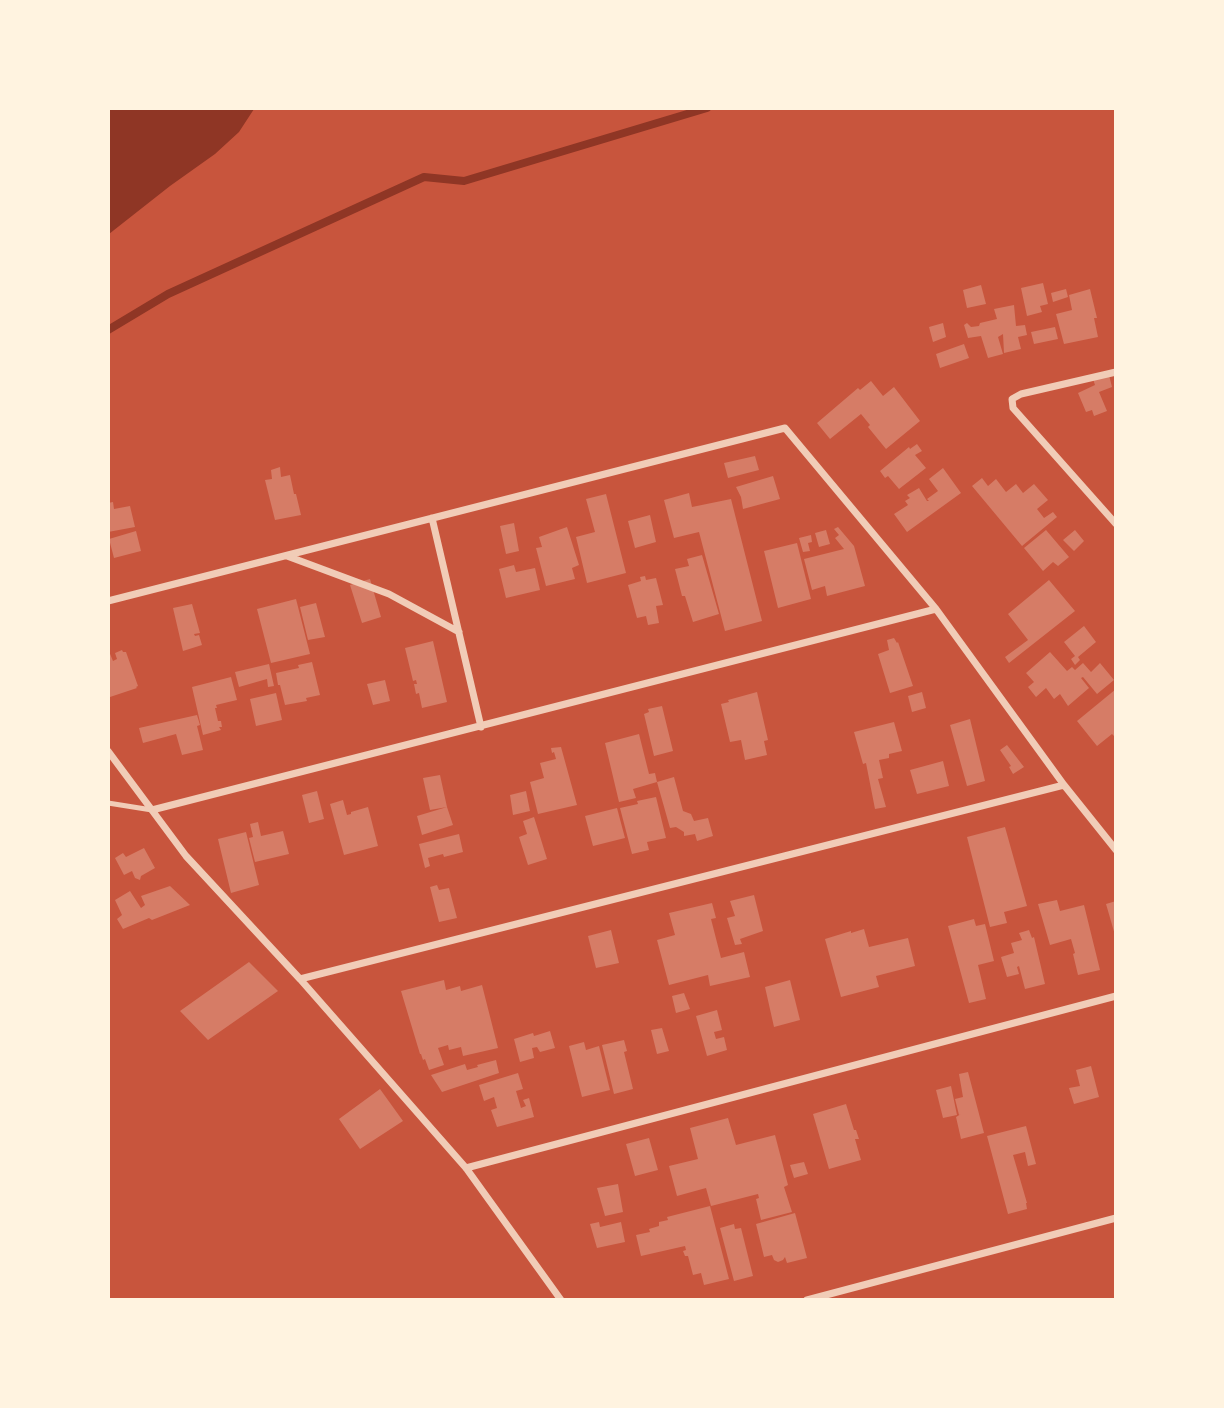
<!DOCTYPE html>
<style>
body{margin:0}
#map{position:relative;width:1224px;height:1408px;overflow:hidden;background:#c8553d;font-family:Lora,serif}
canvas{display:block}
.frame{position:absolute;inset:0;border:110px solid #fff3e0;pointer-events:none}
</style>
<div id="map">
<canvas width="1224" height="1408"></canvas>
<div class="frame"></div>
</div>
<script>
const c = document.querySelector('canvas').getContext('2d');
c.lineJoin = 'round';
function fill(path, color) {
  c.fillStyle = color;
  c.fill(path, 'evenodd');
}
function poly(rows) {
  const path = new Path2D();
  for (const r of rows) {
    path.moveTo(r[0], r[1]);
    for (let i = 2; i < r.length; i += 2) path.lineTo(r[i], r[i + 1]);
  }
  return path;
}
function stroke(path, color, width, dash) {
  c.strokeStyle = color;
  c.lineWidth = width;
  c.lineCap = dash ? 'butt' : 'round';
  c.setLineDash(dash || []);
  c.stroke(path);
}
const water = poly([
 [109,108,254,108,254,109,239,132,215,154,170,186,109,234]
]);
const stream = poly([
 [108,330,168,294,424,177,464,181,707,108]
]);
const building = poly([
 [1043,283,1048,304,1040,306,1042,312,1027,316,1021,288],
 [981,285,986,304,967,308,963,290],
 [1066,289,1068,297,1053,302,1051,293],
 [1090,289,1097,318,1094,318,1098,337,1064,344,1056,314,1072,310,1069,295],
 [1014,305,1016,326,1025,325,1027,335,1018,337,1021,349,1004,353,1003,334,998,337,1003,354,988,358,981,336,968,338,964,325,967,323,971,327,979,326,980,323,997,319,994,309],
 [943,323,946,337,933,342,929,327],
 [1055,327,1058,339,1034,344,1031,332],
 [964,344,969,358,940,368,936,354],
 [1109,375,1112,387,1099,392,1107,411,1094,416,1092,410,1086,412,1078,393,1095,385,1093,379],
 [871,381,883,396,894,387,920,421,886,449,868,427,870,425,861,414,830,439,817,423,858,388,860,390],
 [917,444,922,451,915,455,926,468,899,489,888,476,885,478,880,471,909,447,910,449],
 [755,456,759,470,728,478,724,463],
 [280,467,281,477,290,475,294,494,296,494,301,515,275,520,265,480,272,479,271,470],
 [943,468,961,493,907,532,894,514,908,505,905,501,910,498,907,495,919,488,927,501,929,501,927,499,938,491,929,479],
 [773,476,780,499,743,509,741,497,736,487],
 [982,478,988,486,996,479,1006,492,1016,484,1023,493,1034,484,1048,500,1037,509,1044,518,1053,512,1057,517,1022,546,972,486],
 [689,493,692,507,731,499,762,621,725,631,699,532,674,538,664,500],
 [606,494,626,573,587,583,576,537,595,532,586,499],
 [113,502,114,509,130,506,135,527,108,532,108,503],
 [650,515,656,542,635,548,628,521],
 [514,523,519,551,506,554,500,526],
 [567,527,579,565,572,568,575,579,546,586,536,548,542,547,539,537],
 [838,527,854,546,865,586,827,596,825,586,812,590,804,559,844,549,835,538,839,535,834,529],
 [826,530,830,544,819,547,815,533],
 [1046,530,1069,557,1058,566,1053,562,1043,571,1024,548],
 [1075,530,1084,541,1074,551,1063,540],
 [136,531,141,551,114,558,109,539],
 [811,535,812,542,808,543,810,551,803,552,799,538],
 [797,543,811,599,778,608,764,551],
 [702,555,719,614,693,622,685,596,682,596,675,569,689,566,687,559],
 [514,565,516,572,535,568,540,590,506,598,499,569],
 [645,576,646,580,656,578,663,605,656,606,659,623,648,625,646,616,637,618,628,585,641,581,640,577],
 [370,579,381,617,362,623,350,585],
 [1049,580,1075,611,1009,663,1005,657,1028,640,1008,614],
 [296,599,310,654,271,663,257,609],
 [316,603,325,637,308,640,300,607],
 [192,604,200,633,194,634,195,636,199,635,202,645,183,651,173,608],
 [1084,626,1096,642,1078,657,1080,660,1075,665,1071,659,1075,656,1064,642],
 [894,638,897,643,898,642,913,686,890,693,878,654,889,650,887,640],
 [433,641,447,702,422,708,419,693,416,694,414,684,417,684,416,680,413,681,405,648],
 [108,649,113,661,117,659,115,653,122,650,123,652,126,652,138,686,136,687,137,688,110,697,108,692],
 [1050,652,1067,671,1072,667,1075,670,1083,663,1091,672,1100,663,1114,680,1097,694,1083,677,1081,678,1089,688,1068,706,1060,694,1054,699,1046,688,1036,697,1028,687,1034,682,1026,673],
 [312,662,320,695,306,698,307,701,285,705,280,685,278,685,276,673,299,668,298,665],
 [269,664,274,686,268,687,267,679,239,687,235,672],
 [231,677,237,700,216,705,217,708,215,708,218,721,221,721,222,727,219,727,221,730,203,735,192,687],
 [385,680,390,701,373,705,367,684],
 [1116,689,1116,738,1112,734,1097,746,1077,721],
 [757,692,768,740,764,741,767,755,745,760,741,740,730,742,721,704,729,702,728,700],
 [922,692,926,708,912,712,908,696],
 [276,693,282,720,256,726,250,699],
 [662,706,673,751,654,756,644,714,649,712,648,709],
 [197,715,200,725,197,726,203,750,182,755,176,734,143,743,139,728],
 [970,719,985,781,967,786,950,725],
 [894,722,902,751,889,754,889,758,879,760,883,778,878,779,886,807,875,809,866,763,863,764,854,732],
 [639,734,649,774,655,773,657,782,633,789,636,798,619,802,605,743],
 [1007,745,1024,767,1013,774,1009,767,1011,766,1000,750],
 [561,747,577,805,538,814,530,782,544,778,540,763,556,759,554,752,552,753,551,748],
 [943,761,949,786,917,794,910,770],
 [440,775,447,807,430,810,423,778],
 [674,777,683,811,691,814,694,821,708,818,713,836,697,841,695,834,684,836,684,832,676,827,670,828,657,782],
 [317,791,324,819,309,823,302,795],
 [526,791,530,811,513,815,510,795],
 [656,797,666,838,647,842,649,850,632,854,620,808,638,804,637,801],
 [343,800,347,815,351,814,351,812,368,807,378,846,344,855,330,804],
 [447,807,453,825,422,835,417,816],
 [617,808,625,838,593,846,585,816],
 [534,817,547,859,528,865,519,837,527,834,523,821],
 [258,822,261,836,283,831,289,854,255,862,249,838,253,837,250,824],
 [1005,827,1027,906,1004,912,1007,923,990,927,967,837],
 [246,832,259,885,231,893,218,839],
 [459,834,463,852,444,857,443,854,428,858,430,866,425,868,419,844],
 [144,848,155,868,141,876,140,880,135,878,132,871,124,875,115,858,123,853,126,857],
 [437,885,439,890,449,888,457,918,439,922,430,887],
 [170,886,190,905,152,920,149,918,123,929,117,919,122,915,115,900,130,891,141,908,145,905,141,896],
 [754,895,763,931,740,939,742,944,735,945,727,918,735,916,730,901],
 [1057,900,1060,911,1084,905,1100,970,1078,975,1073,954,1075,953,1071,939,1050,945,1038,904],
 [1116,901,1116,935,1115,935,1106,904],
 [712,903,716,918,711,919,721,958,744,952,750,977,710,986,708,975,669,985,657,940,675,935,669,913],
 [974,919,976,926,985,924,994,961,978,965,986,999,969,1003,948,926],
 [864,929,869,947,908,938,915,966,876,976,879,987,841,997,825,939,851,931,851,933],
 [611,930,619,963,596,968,588,936],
 [1029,930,1032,938,1034,937,1045,984,1025,989,1019,966,1017,967,1019,974,1007,977,1001,957,1014,953,1011,943,1022,940,1019,933],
 [249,962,278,991,208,1040,180,1011],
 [444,980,446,990,460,986,461,991,482,985,498,1048,463,1056,461,1047,449,1050,448,1045,438,1048,444,1065,429,1070,425,1059,423,1060,421,1054,420,1054,401,991],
 [790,980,800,1020,774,1027,765,987],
 [684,993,690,1009,676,1013,672,996],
 [717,1010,722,1030,714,1032,716,1039,724,1037,727,1050,707,1056,696,1016],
 [662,1028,669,1051,657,1054,651,1030],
 [550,1031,555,1048,540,1052,537,1047,532,1048,534,1058,520,1062,514,1039,533,1033,534,1036],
 [624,1040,627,1051,624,1052,633,1089,614,1094,602,1045],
 [584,1042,586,1050,599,1046,610,1090,582,1097,569,1046],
 [496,1060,499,1073,442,1092,431,1075,465,1064,467,1070,478,1067,477,1065],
 [1091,1066,1099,1097,1074,1104,1069,1088,1080,1086,1076,1070],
 [968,1072,984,1133,961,1139,956,1117,961,1114,959,1115,955,1099,963,1097,959,1074],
 [518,1073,523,1089,516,1091,521,1108,526,1106,523,1100,529,1098,534,1117,497,1127,491,1110,497,1108,494,1097,484,1101,479,1085],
 [951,1086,957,1115,943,1118,936,1090],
 [380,1089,403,1121,360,1149,339,1119],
 [846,1104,854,1130,856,1130,859,1139,855,1139,861,1160,829,1169,813,1114],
 [728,1118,736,1145,775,1135,788,1185,784,1187,792,1212,761,1220,756,1199,759,1198,758,1194,711,1206,706,1188,677,1196,669,1166,698,1159,690,1128],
 [1026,1126,1036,1164,1028,1166,1025,1152,1013,1155,1027,1203,1026,1203,1027,1209,1008,1214,987,1136],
 [649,1138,658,1170,635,1176,626,1144],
 [804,1162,808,1174,794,1178,790,1165],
 [618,1184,623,1212,605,1216,597,1188],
 [710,1206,729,1279,704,1285,701,1273,693,1275,688,1256,685,1256,683,1251,686,1250,685,1246,641,1256,636,1235,650,1232,649,1229,659,1226,659,1222,668,1220,667,1217],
 [795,1213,807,1258,787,1263,785,1257,783,1260,778,1262,774,1260,772,1255,764,1257,756,1224],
 [599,1222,600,1227,621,1222,625,1242,597,1248,590,1224],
 [734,1224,735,1229,741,1228,753,1276,734,1281,720,1228]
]);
const service = poly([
 [108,803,152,810]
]);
const minor = poly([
 [1116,372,1021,394,1012,399,1013,408,1116,524],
 [432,518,481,727],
 [287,556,389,594,459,632],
 [108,601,785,428,936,609,1064,785,1116,850],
 [108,751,186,856,300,979,466,1168,561,1300],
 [152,810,936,609],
 [300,979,1064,785],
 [466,1168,1116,996],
 [807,1300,1116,1218]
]);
fill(water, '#8f3625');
stroke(stream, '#8f3625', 8);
fill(building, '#d67c66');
stroke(service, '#f1ccb7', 5);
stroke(minor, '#f1ccb7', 7);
</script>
